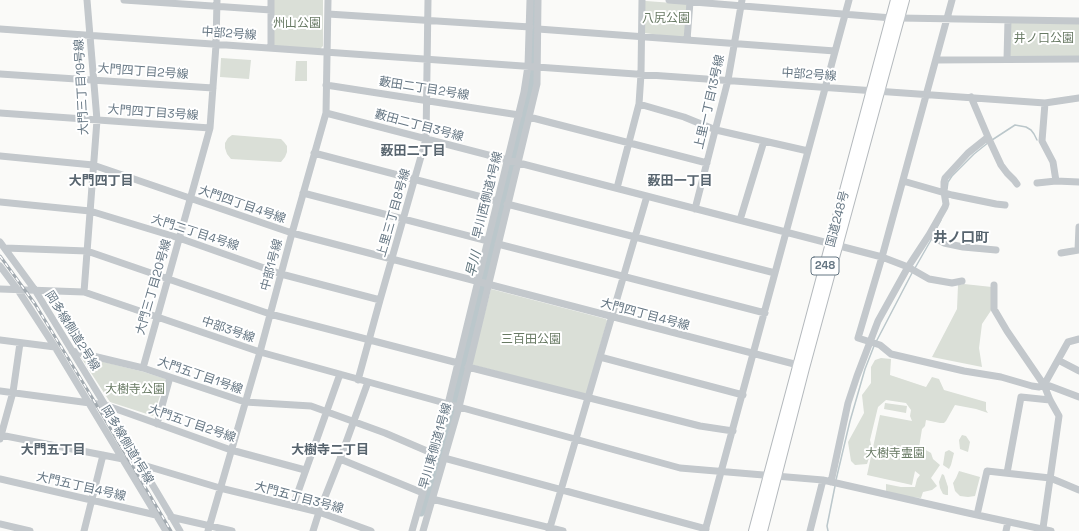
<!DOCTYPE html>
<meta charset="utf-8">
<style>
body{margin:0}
canvas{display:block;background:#fafaf8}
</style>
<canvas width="1079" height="531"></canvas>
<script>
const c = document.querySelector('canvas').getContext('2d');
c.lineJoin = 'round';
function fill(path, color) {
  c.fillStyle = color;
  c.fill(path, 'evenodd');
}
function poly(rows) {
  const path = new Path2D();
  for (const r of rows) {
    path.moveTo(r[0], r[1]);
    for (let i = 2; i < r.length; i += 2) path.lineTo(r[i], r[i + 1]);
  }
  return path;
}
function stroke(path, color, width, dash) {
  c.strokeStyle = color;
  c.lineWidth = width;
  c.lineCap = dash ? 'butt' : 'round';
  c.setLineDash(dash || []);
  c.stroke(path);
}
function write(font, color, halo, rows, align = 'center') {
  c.font = font + ' "Space Grotesk","Noto Sans JP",sans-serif';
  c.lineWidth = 4;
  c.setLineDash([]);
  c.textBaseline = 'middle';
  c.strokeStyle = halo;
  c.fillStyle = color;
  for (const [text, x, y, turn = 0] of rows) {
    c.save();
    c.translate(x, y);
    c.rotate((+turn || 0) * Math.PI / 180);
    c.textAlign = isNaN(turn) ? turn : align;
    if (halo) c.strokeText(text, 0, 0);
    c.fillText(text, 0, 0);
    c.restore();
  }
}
const green = poly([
 [274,0,323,0,323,46,320,49,275,46,273,44],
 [645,1,646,1,686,4,688,6,684,38,644,33],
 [1010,22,1079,23,1079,56,1010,57],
 [221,58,251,60,249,79,220,77],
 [296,61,307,61,307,81,295,81],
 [232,135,281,139,284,142,287,146,287,152,285,157,281,162,231,159,227,154,225,148,225,143,228,138],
 [964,284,992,287,992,309,982,324,979,348,982,367,932,357,957,309,958,285],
 [491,289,606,319,607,321,587,392,585,394,473,365,472,363],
 [80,356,144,372,166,379,153,416,110,402],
 [881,358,891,359,890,375,926,387,932,377,939,379,944,390,986,402,986,410,988,413,976,409,955,405,946,421,944,423,940,423,926,420,925,426,922,429,917,460,918,459,921,452,924,449,931,453,933,459,940,465,931,478,937,486,932,490,923,492,921,498,907,497,886,492,886,484,901,487,915,487,917,479,920,475,915,471,912,485,867,475,880,415,912,421,910,416,911,410,906,403,886,400,878,407,870,440,872,449,867,464,855,465,851,461,848,442,864,413,862,395,871,383,871,367,875,360],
 [885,403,907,406,906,413,884,409],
 [962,435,966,436,970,442,968,452,960,449,959,440],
 [949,450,954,453,951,465,949,469,943,465,945,452],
 [959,471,980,477,975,496,968,497,960,496,955,491,953,483,956,478],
 [942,474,944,475,948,487,948,495,946,495,943,494,940,488,939,482]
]);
const stream = poly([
 [992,140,1015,125,1026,127,1031,130,1034,134,1037,140],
 [947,189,948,182,952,176,974,154,989,142],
 [933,235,941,220],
 [915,268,931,240],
 [876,342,912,273],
 [836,480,850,421,865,369,874,346],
 [828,531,827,526,835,486]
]);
const river = poly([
 [421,512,451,411,530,89,533,73,534,0]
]);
const minor = poly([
 [124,0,271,10],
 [669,0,892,18],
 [952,0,882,257,858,338,880,345,891,354,964,371,1001,377,1032,386,1039,387,1044,385,1050,386,1079,397],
 [328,14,530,27],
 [899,18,1079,21],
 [0,29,1045,103,1079,98],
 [538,29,835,51],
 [687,40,690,2],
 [271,48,271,0],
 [1007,59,1008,20],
 [936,60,1079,59],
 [0,74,213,88],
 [326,85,519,115],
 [1045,103,1042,141,1053,162,1056,181],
 [639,104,684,117,716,130,808,151],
 [0,113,210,128],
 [326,113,882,257,908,267,929,279,952,283,962,281],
 [529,117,707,163],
 [988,137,1001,165,1007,173,1014,180,1017,184],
 [314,153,497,201],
 [0,156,93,165,292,233,798,365],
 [903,181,952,195,996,204,1005,205],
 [1037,183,1056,181,1079,182],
 [617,188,639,104,641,74,642,0],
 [303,193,488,241],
 [0,202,90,211,179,238,281,274,380,300],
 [507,204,775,273],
 [695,209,728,80,742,0],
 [740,220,764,141],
 [929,235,944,243,963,247,996,250],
 [0,242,35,290,105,405,180,531],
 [498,244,765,313],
 [5,248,87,251,270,314,458,363],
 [1078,250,1079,227],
 [1061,253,1079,250],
 [0,266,18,290,55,347,166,531],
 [994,285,994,309,1007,331,1044,385,1050,400,1059,416,1043,528],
 [0,289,84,292,260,352,680,468,823,480,968,513,1051,531],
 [84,292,97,120,87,0],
 [0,340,55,347],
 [72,351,143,368,245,402,311,406,385,433,434,454],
 [600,357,743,395],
 [1058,360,1079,371],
 [468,367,700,426,733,431],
 [143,368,157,318,210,128,216,45,217,0],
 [358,380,380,300,426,139,428,0],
 [1044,385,1068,342,1079,339],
 [0,391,105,405,231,450,305,470],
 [157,424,170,377],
 [0,435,123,459,220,488,319,512,371,531],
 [0,439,13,392,20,343],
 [444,458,706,529],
 [340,459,423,493],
 [1007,473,1021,397,1050,400],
 [0,479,156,515],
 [831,482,848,403,857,376,878,321,908,267,929,235,945,207,946,204,944,192,944,182,945,178,968,153,988,137,971,97],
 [432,499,563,531],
 [293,506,340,374],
 [977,515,987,471,1050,478,1060,482,1079,490],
 [171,517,232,531],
 [0,524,30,531],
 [84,531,103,455],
 [208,531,260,352,292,233,326,113,328,0],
 [313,531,319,512,340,459,368,382],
 [412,531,448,404,524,92,528,66,530,0],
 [423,531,459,407,537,84,538,0],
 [549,531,647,196],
 [705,531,849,0],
 [810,531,823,480],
 [1006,531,1008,522]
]);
const highway = poly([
 [754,531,896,0],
 [762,531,804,368,904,0]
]);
const rail = poly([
 [0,256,35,304,93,399,171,531]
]);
const shields = [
 [825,266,28]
];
const shieldNames = [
 ["248",825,266]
];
const parkNames = [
 ["八尻公園",666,19],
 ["州山公園",297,24],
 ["井ノ口公園",1044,39],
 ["三百田公園",531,340],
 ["大樹寺公園",135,390],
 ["大樹寺霊園",895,454]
];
const streetNames = [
 ["中部2号線",229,34,4],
 ["大門四丁目2号線",143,72,4],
 ["中部2号線",809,75,4],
 ["大門三丁目19号線",82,87,-93],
 ["藪田二丁目2号線",424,89,9],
 ["上里一丁目13号線",710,102,-77],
 ["大門四丁目3号線",153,113,4],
 ["藪田二丁目3号線",419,126,15],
 ["早川西側道1号線",488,195,-76],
 ["大門四丁目4号線",242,205,19],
 ["上里三丁目8号線",394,213,-74],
 ["国道248号",838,219,-75],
 ["大門二丁目4号線",195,233,18],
 ["中部1号線",272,265,-75],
 ["大門三丁目20号線",154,287,-74],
 ["大門四丁目4号線",645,315,15],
 ["中部3号線",228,330,19],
 ["岡多線側道2号線",72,331,58],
 ["大門五丁目1号線",200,376,19],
 ["大門五丁目2号線",192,424,19],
 ["岡多線側道1号線",127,445,59],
 ["早川東側道1号線",436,446,-74],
 ["大門五丁目4号線",81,487,13],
 ["大門五丁目3号線",299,498,15]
];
const neighbourhoodNames = [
 ["薮田二丁目",413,151],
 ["大門四丁目",101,181],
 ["薮田一丁目",680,181],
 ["大門五丁目",53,450],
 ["大樹寺二丁目",330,450]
];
const waterNames = [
 ["早川",474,264,-76]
];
const quarterNames = [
 ["井ノ口町",961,238]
];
fill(green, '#dadfd7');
stroke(stream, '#bbc7cb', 1.5);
stroke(river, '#bbc7cb', 9);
stroke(highway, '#b4b9bd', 12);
stroke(minor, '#c3c8cc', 7);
stroke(highway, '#fff', 10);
stroke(rail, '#a2aab0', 3);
stroke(rail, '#fff', 1.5, [4.5]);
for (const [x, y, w] of shields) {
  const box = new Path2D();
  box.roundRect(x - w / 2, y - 9, w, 18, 3);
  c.fillStyle = '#fff';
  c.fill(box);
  stroke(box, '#657683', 1);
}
write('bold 11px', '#657683', null, shieldNames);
write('12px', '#687a64', '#fff', parkNames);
write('12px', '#657683', '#fff', streetNames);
write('bold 13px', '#57646e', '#fff', neighbourhoodNames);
write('italic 13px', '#60757c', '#fff', waterNames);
write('bold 14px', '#57646e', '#fff', quarterNames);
</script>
